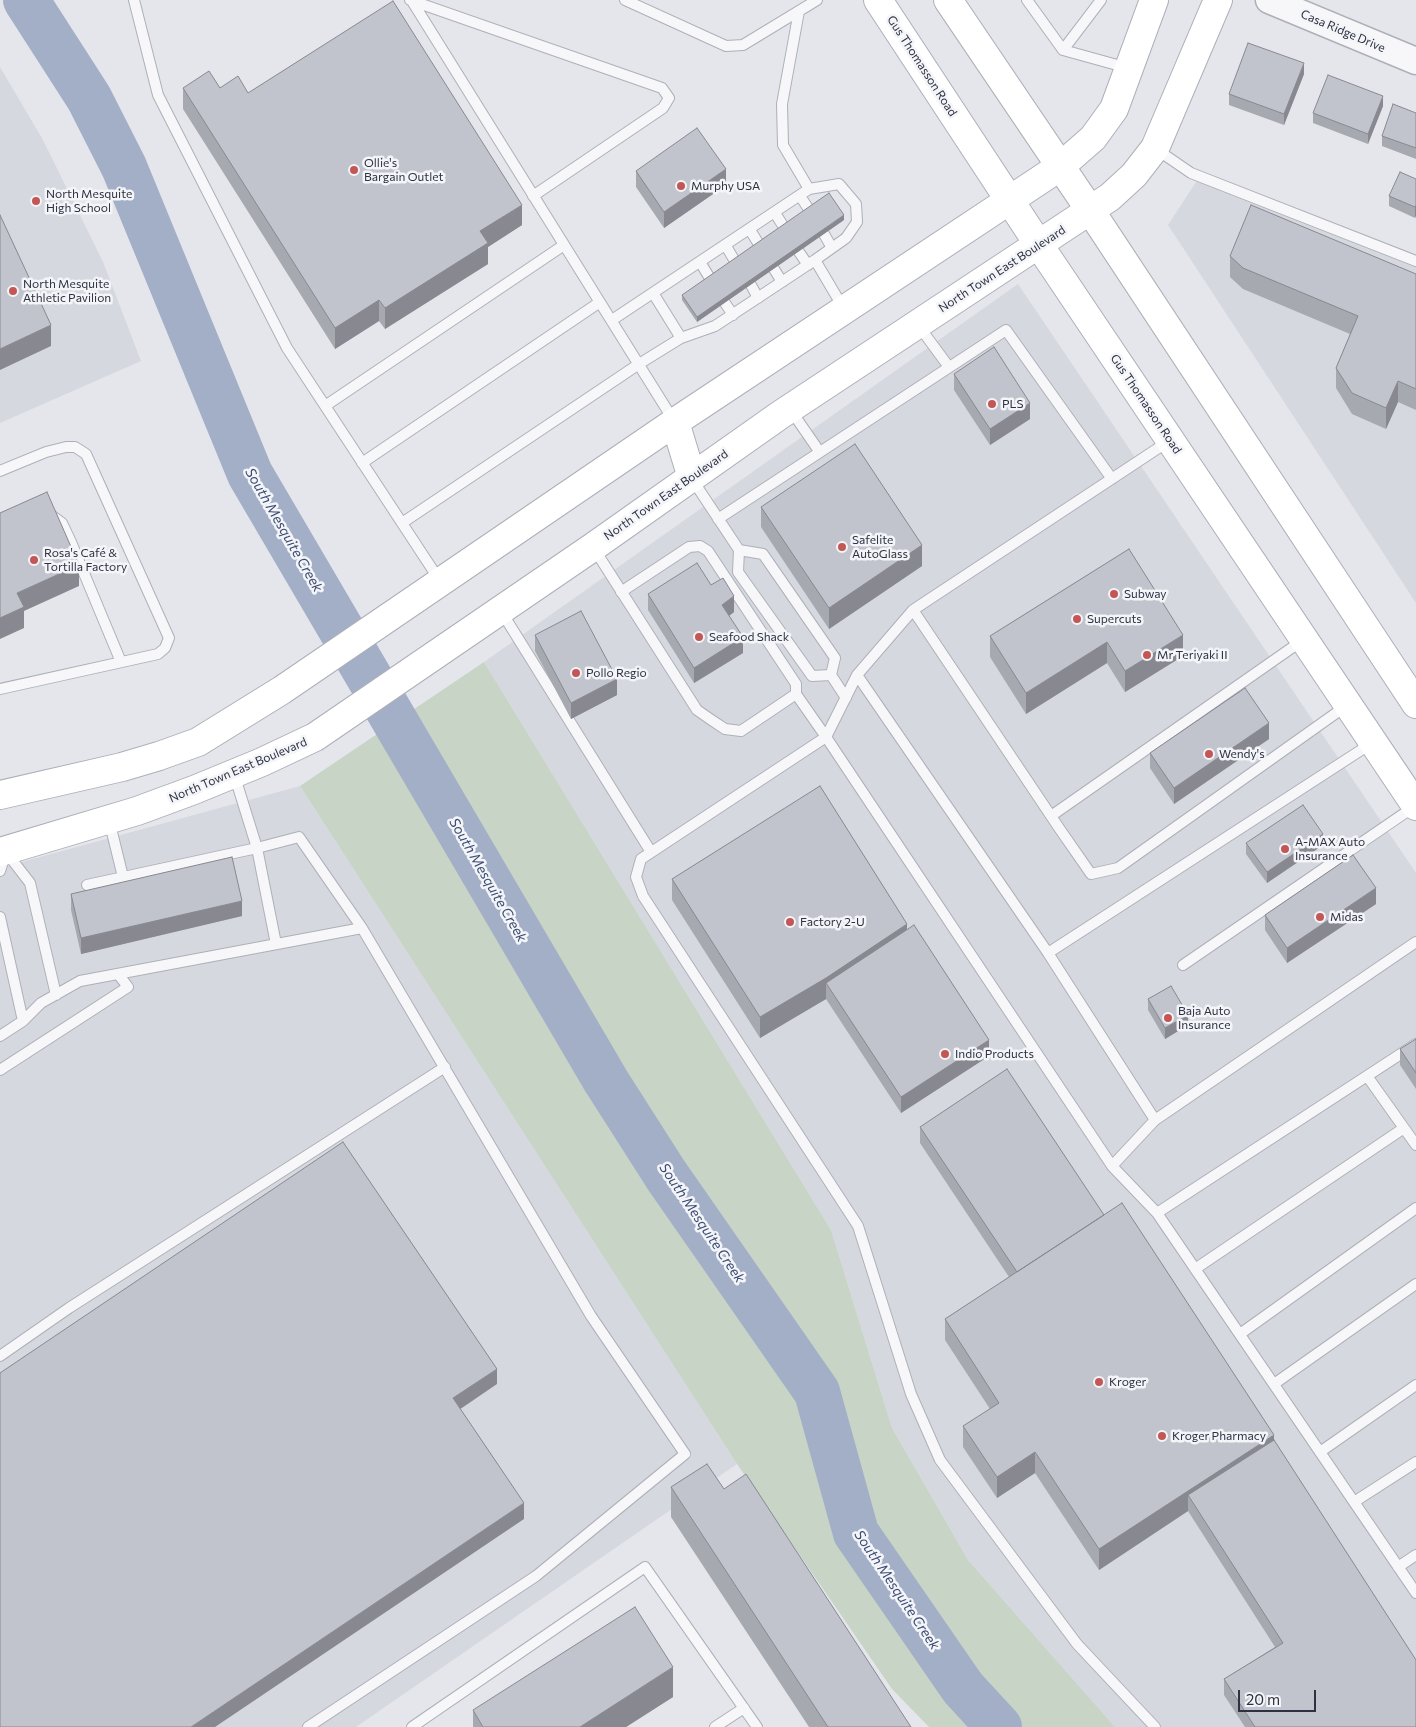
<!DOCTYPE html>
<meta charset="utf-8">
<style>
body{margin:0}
#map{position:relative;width:1416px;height:1727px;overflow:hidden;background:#e4e6eb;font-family:Commissioner,sans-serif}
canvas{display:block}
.scale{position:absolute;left:1238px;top:1690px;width:78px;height:22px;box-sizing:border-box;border:2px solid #2d3141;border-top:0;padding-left:6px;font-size:15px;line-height:18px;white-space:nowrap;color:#2d3141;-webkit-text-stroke:4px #f4f5f8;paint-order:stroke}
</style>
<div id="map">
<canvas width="1416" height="1727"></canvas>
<div class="scale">20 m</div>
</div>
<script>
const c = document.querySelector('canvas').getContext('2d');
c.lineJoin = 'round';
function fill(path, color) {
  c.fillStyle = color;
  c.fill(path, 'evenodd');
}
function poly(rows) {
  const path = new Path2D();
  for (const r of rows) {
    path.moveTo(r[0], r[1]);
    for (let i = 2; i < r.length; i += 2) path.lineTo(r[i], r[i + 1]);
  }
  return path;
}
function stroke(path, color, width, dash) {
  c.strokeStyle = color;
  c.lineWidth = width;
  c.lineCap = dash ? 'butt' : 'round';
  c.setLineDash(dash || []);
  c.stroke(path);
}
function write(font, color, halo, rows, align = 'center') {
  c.font = font + ' Commissioner,sans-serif';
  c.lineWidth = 5;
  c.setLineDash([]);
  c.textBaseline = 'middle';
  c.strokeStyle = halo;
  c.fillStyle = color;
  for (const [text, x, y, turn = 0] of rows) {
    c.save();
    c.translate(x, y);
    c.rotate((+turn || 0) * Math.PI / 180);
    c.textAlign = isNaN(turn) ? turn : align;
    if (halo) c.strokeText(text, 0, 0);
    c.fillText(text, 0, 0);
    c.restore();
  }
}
const built = poly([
 [0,67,43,140,103,262,141,361,0,423],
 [1198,179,1416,264,1416,603,1168,225],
 [1018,284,1416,873,1416,1727,1115,1727,968,1560,892,1428,831,1230,484,662],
 [300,786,737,1464,356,1727,0,1727,0,868]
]);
const green = poly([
 [484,662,831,1230,892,1428,968,1560,1115,1727,929,1727,892,1689,737,1464,300,786]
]);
const river = poly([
 [26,0,89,98,124,167,250,474,606,1081,666,1175,817,1392,856,1533,963,1688,999,1727]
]);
const service = poly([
 [134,0,158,95,287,348,440,581],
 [410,0,662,88,669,98,663,108,533,196],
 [625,0,726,46,743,45,817,0],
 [1027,0,1063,50,1128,68],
 [412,1,674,421],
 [799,11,782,104,783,145,809,189,839,184,856,204,857,222,846,238,815,260],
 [1063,50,1101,0],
 [1156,149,1191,173,1416,261],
 [800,196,810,211],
 [775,213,785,229],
 [750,230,760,246],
 [824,234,832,248],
 [726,246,736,263],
 [799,252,808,265],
 [700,262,711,280],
 [774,269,782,282],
 [751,285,758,298],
 [653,293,681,338],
 [725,303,733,315],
 [612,320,809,189],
 [918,325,949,367],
 [325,406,564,245],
 [790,409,819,451],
 [362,463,600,302],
 [0,471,46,452,66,447,75,447,86,454,169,638,165,648,158,654,0,689],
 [692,479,739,550,738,572,812,676,831,675],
 [50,514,62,523,71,542,121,662],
 [718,519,1006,330,1112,479],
 [402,523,639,364,681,338,715,326,815,260,844,309],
 [593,547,697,710,710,719,725,729,741,731,796,694],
 [739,550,763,554,835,658,831,675,846,698],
 [621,592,689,547,700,546,708,551,796,684,796,694,826,737,1112,1166,1157,1213],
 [913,610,1169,441],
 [501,611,651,852],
 [1303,640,1051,816,1059,828,1091,874,1118,868,1346,706],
 [857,675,1048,953,1155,1120],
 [1051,816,913,610,857,675,826,737,641,859,636,877,643,896,858,1226,911,1394,940,1460,1077,1644,1155,1727],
 [109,820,123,877],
 [6,852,30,883,56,995],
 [0,871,6,852],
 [87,885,257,848,234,774],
 [0,917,23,1021],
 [276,944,257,848,299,837,362,928],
 [1048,953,1372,743],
 [1183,965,1415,806],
 [0,1036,23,1021,41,1003,80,981,362,928,591,1316,685,1454,536,1576,308,1727],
 [1416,1044,1157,1213,1416,1593],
 [0,1070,128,987,118,974],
 [1367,1076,1416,1145],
 [1112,1166,1155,1120,1416,942],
 [1195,1269,1404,1128],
 [1240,1334,1416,1208],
 [0,1356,69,1308,445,1067],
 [1274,1384,1416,1284],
 [1320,1452,1416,1385],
 [1354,1502,1416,1462],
 [1398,1567,1416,1555],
 [412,1727,645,1567,757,1727],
 [715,1727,744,1708]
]);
const tertiary = poly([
 [1269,0,1416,61]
]);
const secondary = poly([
 [878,0,1039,245,1416,806],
 [948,0,1090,210,1416,704],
 [675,422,692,478],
 [0,795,122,767,159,756,198,742,282,690,675,422,1061,166,1093,138,1114,109,1154,0],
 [0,852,137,811,194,790,262,762,315,737,593,547,780,415,1110,197,1134,175,1155,148,1218,0]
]);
const wall = poly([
 [1304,74,1284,125,1229,105,1229,94],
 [183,88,220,88,248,93,522,225,488,247,488,264,385,329,379,321,335,349,183,109],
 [1383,106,1368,144,1313,123,1313,113],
 [1416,113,1416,159,1382,146,1382,136],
 [636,171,726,185,664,228,636,187],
 [1416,179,1415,218,1389,206,1389,196],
 [844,220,697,322,682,300,682,295],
 [1230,256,1416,274,1416,410,1398,402,1386,429,1352,414,1336,388,1336,368,1350,334,1243,289,1230,277],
 [954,374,1030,419,990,445,954,390],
 [761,507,922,566,829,629,761,527],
 [1129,549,1183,656,1125,692,1107,663,1026,714,990,657,990,636],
 [711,585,734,612,729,616,743,653,694,683,648,610,648,594],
 [535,635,617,695,571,719,535,651],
 [1269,739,1174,804,1150,768,1150,753],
 [1246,843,1323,845,1267,883,1246,854],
 [672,879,907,930,989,1056,901,1113,826,999,760,1038,672,900],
 [71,894,242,916,81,954,71,910],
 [1376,904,1287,963,1265,930,1265,915],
 [1148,999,1188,1025,1165,1039,1148,1010],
 [1416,1039,1416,1089,1400,1065,1400,1049],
 [920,1127,1104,1215,1274,1440,1416,1727,1245,1727,1224,1695,1224,1679,1275,1647,1188,1511,1099,1570,1035,1473,997,1498,963,1447,963,1426,990,1409,945,1340,945,1319,1009,1277,920,1143],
 [671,1487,724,1489,911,1727,809,1727,671,1517],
 [673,1697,626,1727,473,1727,473,1710]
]);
const shadedWall = poly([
 [1304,63,1304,74,1284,125,1284,114],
 [1383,96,1383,106,1368,144,1368,134],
 [726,169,726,185,664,228,664,212],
 [522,205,522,225,488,247,488,264,385,329,385,308,480,231],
 [1416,205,1416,216,1415,218,1415,207],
 [844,215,844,220,697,322,697,317],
 [379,300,379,321,335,349,335,328],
 [51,325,51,346,0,370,0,349],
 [1398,381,1398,402,1386,429,1386,408],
 [1030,403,1030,419,990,445,990,429],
 [922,545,922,566,829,629,829,608],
 [79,565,79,586,24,611,24,628,0,639,0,618,17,593],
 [734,596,734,612,722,621,722,605],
 [1183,635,1183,656,1125,692,1125,671],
 [743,637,743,653,694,683,694,668],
 [1107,642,1107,663,1026,714,1026,693],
 [617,679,617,695,571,719,571,703],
 [1269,723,1269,739,1174,804,1174,788],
 [1323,834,1323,845,1267,883,1267,872],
 [1376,888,1376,904,1287,963,1287,948],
 [242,901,242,916,81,954,81,938],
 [907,924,907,945,826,983,826,999,760,1038,760,1017],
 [1188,1015,1188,1025,1165,1039,1165,1028],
 [989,1040,989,1056,901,1113,901,1097],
 [497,1369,497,1384,453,1414,453,1398],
 [1274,1435,1274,1456,1188,1495,1188,1511,1099,1570,1099,1549],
 [1035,1452,1035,1473,997,1498,997,1477],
 [524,1503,524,1519,215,1727,191,1727],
 [673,1667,673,1697,626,1727,580,1727]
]);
const building = poly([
 [393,1,522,205,480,231,488,243,385,308,379,300,335,328,183,88,209,71,220,88,238,76,248,93,393,1],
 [1248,43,1304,63,1284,114,1229,94,1248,43],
 [1328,75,1383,96,1368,134,1313,113,1328,75],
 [1393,104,1416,113,1416,148,1382,136,1393,104],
 [697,128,726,169,664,212,636,171,697,128],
 [1400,172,1416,179,1416,205,1415,207,1389,196,1400,172],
 [829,193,844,215,697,317,682,295,829,193],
 [1251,205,1416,274,1416,389,1398,381,1386,408,1352,393,1336,368,1358,316,1243,268,1230,256,1251,205],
 [0,215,51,325,0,349,0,215],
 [994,347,1030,403,990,429,954,374,994,347],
 [855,444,922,545,829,608,761,507,855,444],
 [47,492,79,565,17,593,24,607,0,618,0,513,47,492],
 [1129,549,1183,635,1125,671,1107,642,1026,693,990,636,1129,549],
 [697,563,711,585,723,578,734,596,722,605,743,637,694,668,648,594,697,563],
 [581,611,617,679,571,703,535,635,581,611],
 [1245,688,1269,723,1174,788,1150,753,1245,688],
 [820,786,907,924,826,978,760,1017,672,879,820,786],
 [1303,805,1323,834,1267,872,1246,843,1303,805],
 [1353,855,1376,888,1287,948,1265,915,1353,855],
 [232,857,242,901,81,938,71,894,232,857],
 [914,925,989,1040,901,1097,826,983,914,925],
 [1171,986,1188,1015,1165,1028,1148,999,1171,986],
 [1416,1039,1416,1073,1400,1049,1416,1039],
 [1007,1069,1104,1215,1017,1272,920,1127,1007,1069],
 [343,1142,497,1369,453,1398,524,1503,191,1727,0,1727,0,1373,343,1142],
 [1122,1203,1274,1435,1099,1549,1035,1452,997,1477,963,1426,999,1403,945,1319,1122,1203],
 [1274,1440,1416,1660,1416,1727,1255,1727,1224,1679,1283,1643,1188,1495,1274,1440],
 [707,1464,724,1489,746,1474,911,1727,828,1727,671,1487,707,1464],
 [635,1607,673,1667,580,1727,483,1727,473,1710,635,1607]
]);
const markers = [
 [354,170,5,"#c25756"],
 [681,186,5,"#c25756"],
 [36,201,5,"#c25756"],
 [13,291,5,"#c25756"],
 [992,404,5,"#c25756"],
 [842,547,5,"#c25756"],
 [34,560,5,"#c25756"],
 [1114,594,5,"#c25756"],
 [1077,619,5,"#c25756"],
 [699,637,5,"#c25756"],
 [1147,655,5,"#c25756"],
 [576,673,5,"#c25756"],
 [1209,754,5,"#c25756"],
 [1285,849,5,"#c25756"],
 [1320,917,5,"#c25756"],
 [790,922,5,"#c25756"],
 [1168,1018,5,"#c25756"],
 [945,1054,5,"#c25756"],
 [1099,1382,5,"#c25756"],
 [1162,1436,5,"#c25756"]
];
const streetNames = [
 ["Casa Ridge Drive",1343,31,23],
 ["Gus Thomasson Road",922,66,57],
 ["North Town East Boulevard",1002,269,-33],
 ["Gus Thomasson Road",1146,404,56],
 ["North Town East Boulevard",666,495,-35],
 ["North Town East Boulevard",238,770,-23]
];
const poiNames = [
 ["Ollie's",364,163],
 ["Bargain Outlet",364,177],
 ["Murphy USA",691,186],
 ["North Mesquite",46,194],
 ["High School",46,208],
 ["North Mesquite",23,284],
 ["Athletic Pavilion",23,298],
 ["PLS",1002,404],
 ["Safelite",852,540],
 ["AutoGlass",852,554],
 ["Rosa's Café &",44,553],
 ["Tortilla Factory",44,567],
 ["Subway",1124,594],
 ["Supercuts",1087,619],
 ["Seafood Shack",709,637],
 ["Mr Teriyaki II",1157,655],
 ["Pollo Regio",586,673],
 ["Wendy's",1219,754],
 ["A-MAX Auto",1295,842],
 ["Insurance",1295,856],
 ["Midas",1330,917],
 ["Factory 2-U",800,922],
 ["Baja Auto",1178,1011],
 ["Insurance",1178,1025],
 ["Indio Products",955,1054],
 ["Kroger",1109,1382],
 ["Kroger Pharmacy",1172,1436]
];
const waterNames = [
 ["South Mesquite Creek",284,530,60],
 ["South Mesquite Creek",488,880,60],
 ["South Mesquite Creek",702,1223,56],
 ["South Mesquite Creek",897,1590,56]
];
fill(built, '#d6d8df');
fill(green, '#c7d4c6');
stroke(river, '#a3afc7', 46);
stroke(service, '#adb0b8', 12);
stroke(tertiary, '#adb0b8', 29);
stroke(secondary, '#adb0b8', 30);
stroke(service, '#f7f7f9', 10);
stroke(tertiary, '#f7f7f9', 26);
stroke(secondary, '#fff', 28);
fill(wall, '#a7a9b0');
fill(shadedWall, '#888990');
fill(building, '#c2c4cd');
stroke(building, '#888990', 1);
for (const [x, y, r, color] of markers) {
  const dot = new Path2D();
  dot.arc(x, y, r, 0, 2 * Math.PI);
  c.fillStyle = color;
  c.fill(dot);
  stroke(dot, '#f4f5f8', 2);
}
write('12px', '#2d3141', '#f4f5f8', streetNames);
write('12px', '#2d3141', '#f4f5f8', poiNames, 'left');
write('italic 14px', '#3b4b72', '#f4f5f8', waterNames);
</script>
